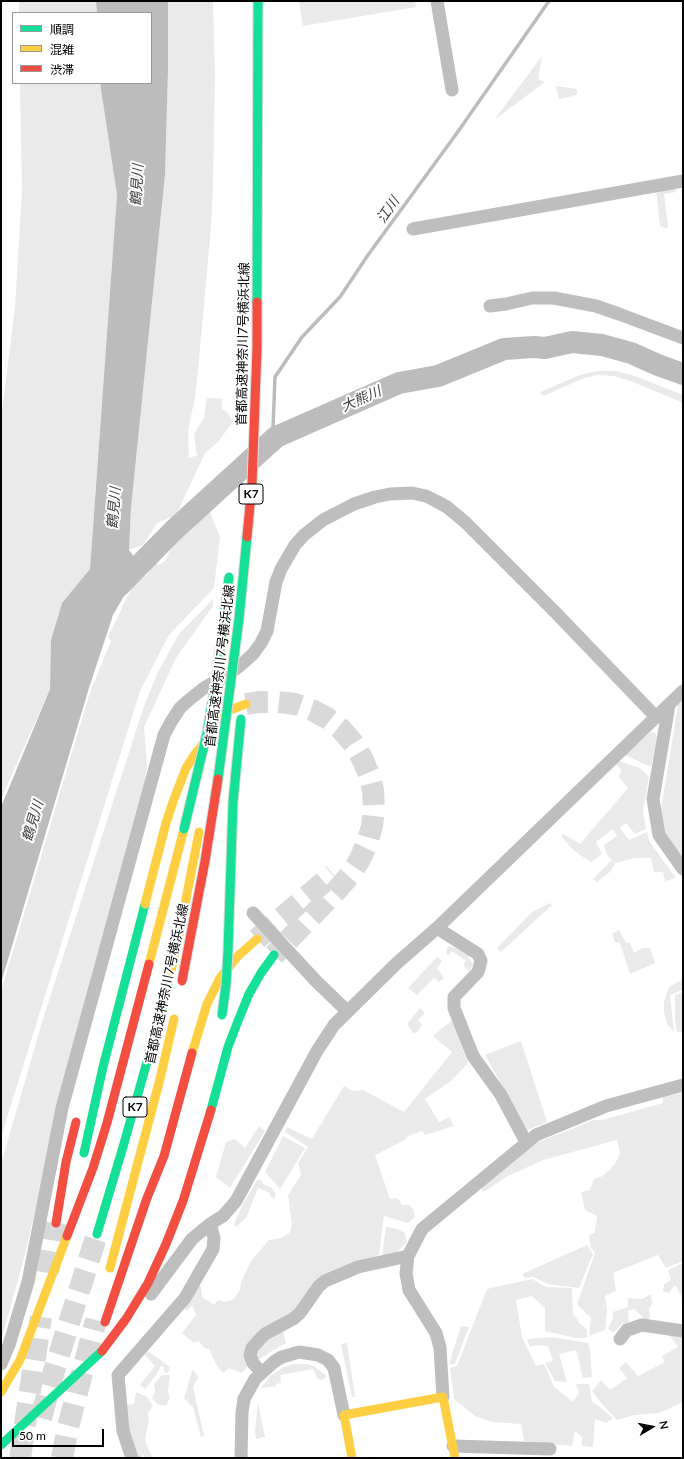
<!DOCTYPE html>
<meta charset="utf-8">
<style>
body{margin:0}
#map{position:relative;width:684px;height:1459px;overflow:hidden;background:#fff;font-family:Lato,"Noto Sans JP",sans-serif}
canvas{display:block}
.frame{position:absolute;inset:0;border:2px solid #000;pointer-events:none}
.legend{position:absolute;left:12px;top:12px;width:140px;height:72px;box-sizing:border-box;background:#fff;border:1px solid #999;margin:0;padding:5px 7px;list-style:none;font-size:12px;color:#000}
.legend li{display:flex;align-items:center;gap:8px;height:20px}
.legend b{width:20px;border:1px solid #999}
.north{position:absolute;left:632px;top:1407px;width:40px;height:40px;-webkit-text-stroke:3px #fff;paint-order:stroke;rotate:80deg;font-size:11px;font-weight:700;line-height:16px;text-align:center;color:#000}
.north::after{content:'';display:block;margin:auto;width:14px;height:18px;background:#000;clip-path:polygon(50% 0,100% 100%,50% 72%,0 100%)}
.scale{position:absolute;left:12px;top:1429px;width:92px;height:18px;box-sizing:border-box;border:2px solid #000;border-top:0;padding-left:5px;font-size:12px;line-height:14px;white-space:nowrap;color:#000;-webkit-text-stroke:3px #fff;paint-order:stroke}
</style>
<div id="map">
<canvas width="684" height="1459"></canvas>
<div class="frame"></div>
<ul class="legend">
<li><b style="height:5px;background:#16e098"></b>順調</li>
<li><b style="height:5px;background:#ffcf43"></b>混雑</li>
<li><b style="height:5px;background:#f24e42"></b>渋滞</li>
</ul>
<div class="north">N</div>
<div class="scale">50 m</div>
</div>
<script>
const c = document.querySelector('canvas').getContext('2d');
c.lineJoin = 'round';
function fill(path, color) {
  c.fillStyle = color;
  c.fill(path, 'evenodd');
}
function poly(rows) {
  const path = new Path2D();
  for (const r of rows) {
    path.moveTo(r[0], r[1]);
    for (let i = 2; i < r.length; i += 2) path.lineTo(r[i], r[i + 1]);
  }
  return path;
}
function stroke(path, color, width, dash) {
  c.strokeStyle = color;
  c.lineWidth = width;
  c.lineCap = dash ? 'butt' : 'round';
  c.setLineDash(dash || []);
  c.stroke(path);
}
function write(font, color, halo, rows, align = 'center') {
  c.font = font + ' Lato,"Noto Sans JP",sans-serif';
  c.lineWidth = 4;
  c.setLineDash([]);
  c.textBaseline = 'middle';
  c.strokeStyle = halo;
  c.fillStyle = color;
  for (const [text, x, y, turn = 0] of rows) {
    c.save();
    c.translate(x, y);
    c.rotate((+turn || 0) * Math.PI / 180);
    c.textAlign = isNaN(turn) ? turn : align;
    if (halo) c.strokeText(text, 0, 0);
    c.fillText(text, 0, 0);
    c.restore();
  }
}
const green = poly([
 [19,1,96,1,97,13,19,13],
 [168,1,213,1,215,76,213,186,211,227,198,370,195,397,188,431,189,458,198,455,196,451,194,434,204,418,207,398,222,399,222,409,228,413,233,422,217,443,205,453,176,515,157,523,143,545,129,550,131,508,165,175,168,71],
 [299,1,415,1,416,7,303,26],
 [542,56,538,79,545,82,494,120],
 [20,83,100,83,117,195,90,569,62,603,51,640,50,689,1,799,1,419,15,307,22,190],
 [556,86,577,89,577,95,559,99],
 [675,187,676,192,664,194,668,227,664,228,660,226,656,190],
 [597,371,616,371,638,377,683,395,683,403,633,382,614,376,597,375,582,379,543,396,540,392,580,375],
 [208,507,220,537,214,588,169,635,140,691,1,1137,1,991,90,692,111,641,108,637,133,585,147,575,154,563,159,565,165,561,176,537,192,526],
 [213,599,213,606,176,658,144,727,147,766,143,794,91,976,90,993,62,1098,23,1262,1,1341,1,1164,42,1022,144,706,158,672,179,634],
 [683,701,683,861,663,834,661,809,678,705],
 [651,732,655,733,657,737,651,767,625,755],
 [619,761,640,768,649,777,643,811,646,829,635,834,626,823,620,828,629,840,647,832,649,841,676,878,665,881,663,872,654,872,651,858,634,858,615,863,611,871,597,882,593,879,612,860,607,855,604,845,617,836,613,829,596,842,602,854,591,862,574,851,561,836,563,834,580,844,628,788,618,776,622,771,616,764],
 [550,903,552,905,501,952,497,948,532,912],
 [619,930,626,943,630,943,634,953,643,948,650,948,655,963,630,974,620,943,615,942,612,934],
 [448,946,461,950,467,954,473,965,469,971,463,965,466,961,452,951,448,956,446,952],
 [437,957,442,961,437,968,444,978,439,982,434,978,417,995,408,988],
 [683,979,683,990,670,995,674,1032,667,1024,664,1012,664,1001,669,987],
 [683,992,683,1032,677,1032,675,1021,675,995],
 [420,1008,425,1013,418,1020,422,1025,418,1031,414,1034,407,1024],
 [452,1020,468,1063,451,1081,425,1099,439,1122,449,1117,454,1126,425,1135,422,1131,408,1136,405,1140,375,1155,390,1199,398,1198,402,1205,409,1205,414,1210,415,1217,408,1223,384,1216,379,1255,346,1267,295,1311,257,1336,249,1365,242,1373,229,1368,223,1373,217,1366,209,1349,204,1348,199,1341,194,1343,182,1333,196,1315,192,1305,187,1311,183,1307,197,1284,201,1287,202,1297,214,1305,218,1300,224,1302,233,1300,240,1290,241,1282,251,1261,269,1240,282,1238,290,1232,292,1224,288,1195,301,1175,298,1163,308,1147,285,1132,287,1127,312,1139,344,1086,353,1091,363,1090,404,1112,452,1052,433,1036],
 [521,1041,547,1122,527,1130,485,1055],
 [683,1093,683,1261,666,1268,658,1255,613,1273,616,1291,605,1296,607,1310,605,1330,589,1336,591,1318,577,1304,595,1253,591,1248,589,1235,595,1232,597,1216,585,1210,581,1192,590,1190,594,1179,603,1176,615,1164,620,1153,617,1140,543,1160,506,1177,484,1192,481,1189,531,1145,594,1120,602,1120,663,1103,663,1097],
 [259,1126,265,1131,230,1188,216,1177,226,1142,235,1139,245,1148],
 [283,1136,305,1148,280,1189,265,1172],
 [257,1180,262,1180,263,1184,272,1188,276,1194,274,1199,270,1196,270,1193,258,1188,246,1218,236,1227,234,1224,242,1206],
 [386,1227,397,1229,405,1233,407,1242,397,1252,382,1256],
 [587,1245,593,1254,579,1288,548,1284,533,1277,525,1278,522,1274],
 [683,1263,683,1299,676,1286,673,1287,669,1293,663,1291,664,1284,671,1280,668,1270],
 [532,1279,546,1287,572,1288,573,1313,580,1324,587,1329,587,1338,575,1338,545,1331,545,1308,532,1296,516,1300,522,1337,536,1366,544,1364,554,1387,573,1402,579,1393,576,1384,589,1384,592,1402,600,1407,613,1418,606,1423,595,1419,593,1447,582,1446,582,1437,575,1431,572,1446,524,1441,521,1424,492,1422,475,1416,454,1399,450,1368,457,1366,487,1289],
 [651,1294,652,1304,649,1309,650,1318,644,1321,642,1316,634,1309,628,1311,629,1322,622,1324,613,1333,608,1329,613,1318,613,1312,628,1307,628,1298,642,1299],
 [461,1326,469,1327,455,1364,449,1364],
 [283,1331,286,1343,270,1352,257,1361,255,1354,263,1341],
 [670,1336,683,1336,683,1402,659,1413,634,1415,617,1420,601,1403,592,1391,601,1380,610,1390,627,1378,619,1368,626,1362,638,1376,665,1362,662,1356,678,1347],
 [552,1337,588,1343,590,1349,592,1377,583,1378,576,1350,559,1354,567,1382,555,1381,545,1363,553,1361,548,1346,538,1345,530,1347,527,1339],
 [347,1343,355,1397,352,1397,341,1344],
 [148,1351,170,1367,168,1373,164,1372,164,1367,161,1366,156,1375,145,1389,140,1385,155,1366,145,1355],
 [294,1364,306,1364,314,1366,327,1376,322,1380,317,1378,313,1369,280,1375,281,1383,276,1384,276,1386,261,1388,270,1376,282,1368],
 [193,1370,199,1378,195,1382,193,1387,204,1436,201,1437,193,1407,184,1398,192,1372],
 [162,1375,170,1375,168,1391,170,1398,166,1406,157,1404,152,1398,155,1392,154,1384],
 [136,1392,147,1397,153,1406,148,1413,149,1420,145,1438,146,1444,153,1458,146,1458,142,1454,142,1458,135,1458,129,1439,125,1405,134,1404],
 [258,1402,265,1437,256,1439,255,1431]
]);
const water = poly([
 [96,1,168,1,168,71,165,175,131,508,129,550,145,572,131,584,113,615,89,688,1,983,1,807,50,689,51,640,62,603,90,569,117,195,100,83,151,83,151,13,97,13]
]);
const stream = poly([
 [276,437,273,428,275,377,302,337,340,297,368,255,457,133,549,1]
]);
const river = poly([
 [119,586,174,530,276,437,399,383,438,376,504,349,534,347,545,348,572,342,602,345,631,353,658,365,683,374]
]);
const highwayTunnel = poly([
 [246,704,259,702,278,702,295,704,312,710,327,718,341,729,353,743,362,758,369,774,373,790,374,809,372,826,367,844,359,861,349,876,336,891,274,955],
 [257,939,333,874],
 [48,1273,56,1223],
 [41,1418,54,1371,97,1234],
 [20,1458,41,1317],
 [62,1458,68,1427,96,1320]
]);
const street = poly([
 [437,1,452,90],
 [413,229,683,181],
 [490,306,506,304,532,298,554,298,596,306,619,314,683,338],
 [669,705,653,799,659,835,683,869],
 [253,913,316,981,347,1011],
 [437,928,478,954,481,961,478,972,454,997,454,1008,473,1056,501,1095,526,1142],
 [151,1294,192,1239,210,1224,223,1216,236,1201,317,1051,334,1025,397,963,437,928,683,691],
 [620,1339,627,1330,642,1325,683,1331],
 [1,1364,9,1345,28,1282,62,1108,164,735,171,722,180,708,190,699,204,688,229,674,242,664,253,654,261,643,267,631,276,582,281,569,295,545,304,535,323,520,354,504,375,497,390,494,412,493,426,496,436,501,447,507,465,522,556,613,656,717],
 [262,1373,253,1363,250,1355,252,1348,260,1339,265,1334,293,1319,300,1313,319,1286,325,1281,358,1267,408,1256],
 [443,1397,440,1348,436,1333,409,1290,406,1273,408,1256,422,1229,536,1135,606,1106,683,1085],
 [453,1446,550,1449],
 [132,1458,123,1431,118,1375,185,1298,213,1249,214,1238,210,1224],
 [241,1458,242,1412,244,1399,255,1379,275,1361,282,1357,299,1352,318,1355,328,1360,334,1368,344,1415]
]);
const fast = poly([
 [211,1110,228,1047,238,1021,249,994,261,973,274,955],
 [84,1153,103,1067,145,904],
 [97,1234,123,1147,163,1005,169,980],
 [1,1445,102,1351]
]);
const slow = poly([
 [213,720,227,711,246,704],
 [145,904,166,823,174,799,186,768,195,754,206,741],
 [149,964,184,829],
 [169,980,180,930,199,832],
 [192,1053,207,1004,220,978,238,956,257,939],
 [110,1268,160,1079,174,1019],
 [1,1392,20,1360,67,1236],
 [352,1458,344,1415,443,1397,455,1458]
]);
const jam = poly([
 [56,1223,66,1162,76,1122],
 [67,1236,93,1168,107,1123,149,964],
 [105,1322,147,1198,164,1156,192,1053],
 [102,1351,126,1319,148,1283,166,1244,183,1201,211,1110]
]);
const fastBridge = poly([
 [257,302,258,1],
 [218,779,239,619,247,537],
 [184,829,207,733,215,686,229,577],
 [222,1015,226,985,228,951,233,802,241,719]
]);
const jamBridge = poly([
 [247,537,252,484,257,348,257,302],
 [182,981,205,861,218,779]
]);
const shields = [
 [251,494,24],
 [135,1107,24]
];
const shieldNames = [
 ["K7",251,494],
 ["K7",135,1107]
];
const streetNames = [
 ["首都高速神奈川7号横浜北線",243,344,-89],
 ["首都高速神奈川7号横浜北線",220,666,-83],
 ["首都高速神奈川7号横浜北線",167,984,-78]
];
const waterNames = [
 ["鶴見川",137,185,-87],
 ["江川",388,210,-55],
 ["大熊川",361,399,-24],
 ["鶴見川",114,508,-85],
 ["鶴見川",33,821,-73]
];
fill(green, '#eaeaea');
fill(water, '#bcbcbc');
stroke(stream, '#bcbcbc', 3.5);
stroke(river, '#bcbcbc', 22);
stroke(highwayTunnel, '#d9d9d9', 22, [22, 11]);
stroke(street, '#bebebe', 13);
stroke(fast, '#16e098', 9);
stroke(slow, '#ffcf43', 9);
stroke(jam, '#f24e42', 9);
stroke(fastBridge, '#dbdbdb', 11, []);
stroke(jamBridge, '#dbdbdb', 11, []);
stroke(fastBridge, '#16e098', 9);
stroke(jamBridge, '#f24e42', 9);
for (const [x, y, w] of shields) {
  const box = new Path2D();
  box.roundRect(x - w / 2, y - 10, w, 20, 3);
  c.fillStyle = '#fff';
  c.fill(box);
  stroke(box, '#000', 1);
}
write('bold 12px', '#000', null, shieldNames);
write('13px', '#000', '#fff', streetNames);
write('italic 14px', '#414141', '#fff', waterNames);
</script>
